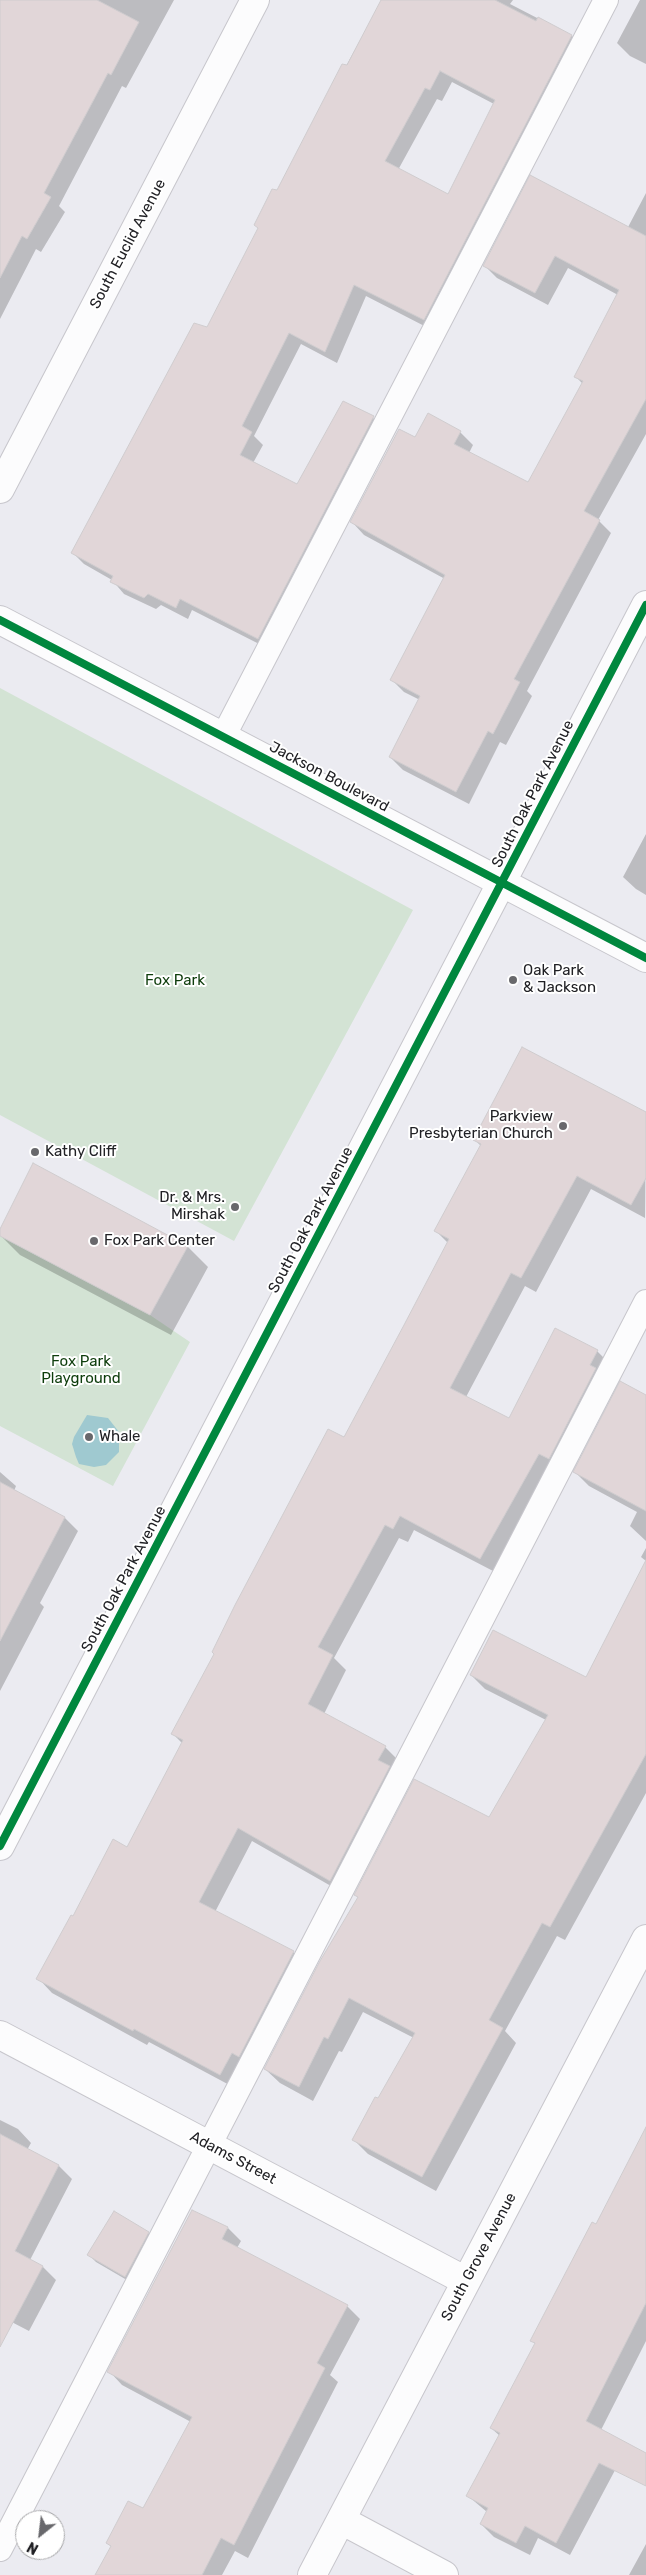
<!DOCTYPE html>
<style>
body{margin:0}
#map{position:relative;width:646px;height:2575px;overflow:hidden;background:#ebebf1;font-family:Rubik,sans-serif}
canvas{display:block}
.north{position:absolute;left:15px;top:2510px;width:50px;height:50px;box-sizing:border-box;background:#fff;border:1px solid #a6a6a8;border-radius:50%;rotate:209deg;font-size:14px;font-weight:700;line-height:20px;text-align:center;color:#212125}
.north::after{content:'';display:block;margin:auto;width:18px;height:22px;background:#68686c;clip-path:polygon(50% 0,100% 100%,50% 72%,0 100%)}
</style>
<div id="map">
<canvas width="646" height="2575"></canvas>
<div class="north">N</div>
</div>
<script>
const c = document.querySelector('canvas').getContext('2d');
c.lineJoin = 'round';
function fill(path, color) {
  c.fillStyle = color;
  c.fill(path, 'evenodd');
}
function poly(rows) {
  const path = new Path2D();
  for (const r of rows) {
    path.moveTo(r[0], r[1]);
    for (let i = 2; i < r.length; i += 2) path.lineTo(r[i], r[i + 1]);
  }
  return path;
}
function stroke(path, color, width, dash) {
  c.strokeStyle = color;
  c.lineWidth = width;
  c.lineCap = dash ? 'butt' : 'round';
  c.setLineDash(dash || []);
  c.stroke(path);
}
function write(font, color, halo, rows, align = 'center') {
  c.font = font + ' Rubik,sans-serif';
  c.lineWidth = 4;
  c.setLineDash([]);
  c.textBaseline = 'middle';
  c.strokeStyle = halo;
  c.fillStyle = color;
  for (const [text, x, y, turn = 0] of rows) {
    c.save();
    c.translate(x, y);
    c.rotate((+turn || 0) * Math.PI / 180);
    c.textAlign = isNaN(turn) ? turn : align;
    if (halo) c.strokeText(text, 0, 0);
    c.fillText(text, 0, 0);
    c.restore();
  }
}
const green = poly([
 [0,688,413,910,234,1241,0,1115],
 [0,1236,150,1315,190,1342,113,1486,0,1426]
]);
const water = poly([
 [87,1415,108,1418,119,1432,119,1452,106,1465,94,1467,79,1464,76,1457,72,1444,74,1437]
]);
const shadow = poly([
 [0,0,174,0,126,88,122,86,59,206,65,212,41,252,36,249,0,319],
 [382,0,513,0,510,4,572,36,584,48,436,332,366,296,337,363,301,344,254,436,263,445,253,463,297,486,343,402,373,418,385,429,271,650,192,610,188,619,161,605,156,609,124,594,112,580,84,564,72,552,208,328,278,191],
 [452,82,494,104,449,196,398,170,437,99,442,101],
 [640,0,646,0,646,64,630,56,617,43],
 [646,193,646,434,598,520,611,533,527,691,532,696,506,745,500,742,469,804,403,770,390,757,420,700,404,692,391,679,445,579,364,535,352,522,416,439,460,432,473,445,469,453,529,484,583,384,576,377,618,295,568,268,548,305,497,278,485,266,627,229],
 [646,834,646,895,636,889,623,877],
 [646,1113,645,1218,591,1189,536,1292,525,1286,466,1397,509,1420,597,1351,611,1365,495,1572,414,1530,408,1542,399,1538,334,1658,346,1670,324,1714,385,1747,399,1761,345,1894,252,1841,215,1912,293,1952,308,1966,235,2088,149,2042,147,2045,52,1993,38,1978,74,1918,127,1848,183,1744,173,1734,345,1439,448,1243,435,1230,481,1146,475,1140],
 [0,1232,188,1247,208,1267,171,1335,20,1255,0,1235],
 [646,1396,646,1541,630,1526,637,1512,589,1486,575,1472],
 [0,1472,16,1486,14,1491,65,1518,78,1531,40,1603,44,1607,0,1691],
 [646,1548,646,1561,641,1557],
 [646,1563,646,1793,565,1940,557,1936,505,2031,516,2043,436,2191,368,2154,354,2140,414,2038,363,2012,342,2052,339,2051,313,2101,280,2083,265,2069,489,1819,546,1720,485,1689,471,1675,586,1679],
 [0,2120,18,2129,31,2143,27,2150,59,2166,72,2179,30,2260,43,2267,56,2280,29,2331,0,2316],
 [646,2130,646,2341,601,2430,622,2457,570,2555,538,2538,530,2555,494,2537,481,2524,487,2512,468,2496,500,2436,491,2428,536,2345,532,2340,597,2226],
 [228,2228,241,2241,237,2248,347,2306,360,2319,330,2375,338,2382,248,2558,235,2551,222,2575,97,2575,112,2547,107,2543,144,2510,191,2422,122,2385,109,2371],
 [148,2233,155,2240,132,2283,96,2262,89,2255],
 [646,2544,646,2575,629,2575]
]);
const building = poly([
 [0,0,97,0,139,22,111,75,108,73,44,193,51,197,27,239,22,236,0,278,0,0],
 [381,0,495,0,536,21,538,17,572,35,424,320,354,285,325,352,289,333,242,426,252,432,240,455,297,484,343,401,374,416,258,639,180,599,176,608,148,594,144,598,110,582,113,576,71,553,194,323,207,327,258,228,254,225,272,189,277,190,342,64,347,65,381,0],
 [440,71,495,100,448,194,385,161,425,88,430,90,440,71],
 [530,175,646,236,646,399,584,511,600,520,514,679,520,682,493,734,488,731,456,792,389,757,420,696,390,680,445,575,350,522,399,429,415,437,428,413,461,431,454,444,528,482,583,381,574,377,619,290,555,256,535,293,483,266,530,175],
 [522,1047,646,1112,646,1178,631,1205,577,1176,521,1278,511,1273,450,1388,509,1418,555,1328,598,1350,590,1365,596,1368,549,1459,539,1454,480,1559,400,1516,393,1529,385,1525,318,1647,333,1655,308,1704,386,1746,378,1760,390,1766,330,1881,238,1828,199,1902,294,1951,239,2057,232,2053,220,2075,134,2029,133,2031,36,1979,71,1915,73,1916,113,1839,127,1847,183,1740,171,1734,214,1654,212,1652,235,1605,328,1429,344,1437,404,1325,449,1239,434,1231,481,1144,473,1140,522,1047],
 [33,1163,188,1246,150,1315,0,1236,0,1229,33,1163],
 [620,1381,646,1395,646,1511,573,1472,620,1381],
 [0,1482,65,1517,0,1641,0,1482],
 [646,1560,646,1754,550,1927,542,1923,489,2020,503,2028,422,2177,352,2140,375,2097,378,2098,415,2033,349,1998,328,2039,324,2037,299,2087,264,2069,320,1961,358,1897,354,1895,414,1779,489,1817,548,1715,470,1675,493,1630,586,1677,646,1560],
 [646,2127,646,2303,586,2421,646,2453,646,2486,599,2463,556,2543,525,2526,516,2543,480,2524,488,2508,466,2496,500,2433,490,2428,535,2343,530,2341,592,2222,596,2224,646,2127],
 [0,2134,59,2165,15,2251,43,2266,0,2347,0,2134],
 [192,2210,228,2227,222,2239,348,2305,317,2363,325,2368,234,2545,221,2538,202,2575,95,2575,111,2546,106,2543,128,2501,143,2508,192,2417,107,2372,192,2210],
 [114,2211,149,2232,125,2277,87,2255,114,2211]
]);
const service = poly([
 [223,737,606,0],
 [0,2549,646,1302]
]);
const minor = poly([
 [0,489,255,0],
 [0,2035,466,2281],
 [341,2520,444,2575],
 [312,2575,646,1939]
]);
const tertiary = poly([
 [0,620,646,958],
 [0,1846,646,605]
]);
const cycleway = poly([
 [0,620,646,958],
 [0,1846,646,605]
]);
const markers = [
 [513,980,5,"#68686c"],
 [563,1126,5,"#68686c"],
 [35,1152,5,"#68686c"],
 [235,1207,5,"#68686c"],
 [94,1241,5,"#68686c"],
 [89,1437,5,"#68686c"]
];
const streetNames = [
 ["South Euclid Avenue",128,244,-62],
 ["Jackson Boulevard",329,777,28],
 ["South Oak Park Avenue",533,794,-63],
 ["South Oak Park Avenue",311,1220,-62],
 ["South Oak Park Avenue",124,1579,-62],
 ["Adams Street",233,2158,28],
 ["South Grove Avenue",479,2257,-62]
];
const poiNames = [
 ["Oak Park",523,971],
 ["& Jackson",523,988],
 ["Parkview",553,1117,"right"],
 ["Presbyterian Church",553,1134,"right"],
 ["Kathy Cliff",45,1152],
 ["Dr. & Mrs.",225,1198,"right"],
 ["Mirshak",225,1215,"right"],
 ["Fox Park Center",104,1241],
 ["Whale",99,1437]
];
const parkNames = [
 ["Fox Park",175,981],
 ["Fox Park",81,1362],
 ["Playground",81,1379]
];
fill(green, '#d3e3d4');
fill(water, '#9fc9d0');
fill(shadow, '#0003');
fill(building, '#e1d6d8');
stroke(building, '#cfccce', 1);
stroke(service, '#c7c6cc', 26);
stroke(minor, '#c7c6cc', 30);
stroke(tertiary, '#c7c6cc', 30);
stroke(service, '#fcfcfd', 24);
stroke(minor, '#fcfcfd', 28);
stroke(tertiary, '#fcfcfd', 28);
stroke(cycleway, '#00873e', 8);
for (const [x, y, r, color] of markers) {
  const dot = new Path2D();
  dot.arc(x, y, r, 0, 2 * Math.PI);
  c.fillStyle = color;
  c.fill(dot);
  stroke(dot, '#fff', 2);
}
write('15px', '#212125', '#fff', streetNames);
write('15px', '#212125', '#fff', poiNames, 'left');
write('15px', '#0e3d0c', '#fff', parkNames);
</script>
